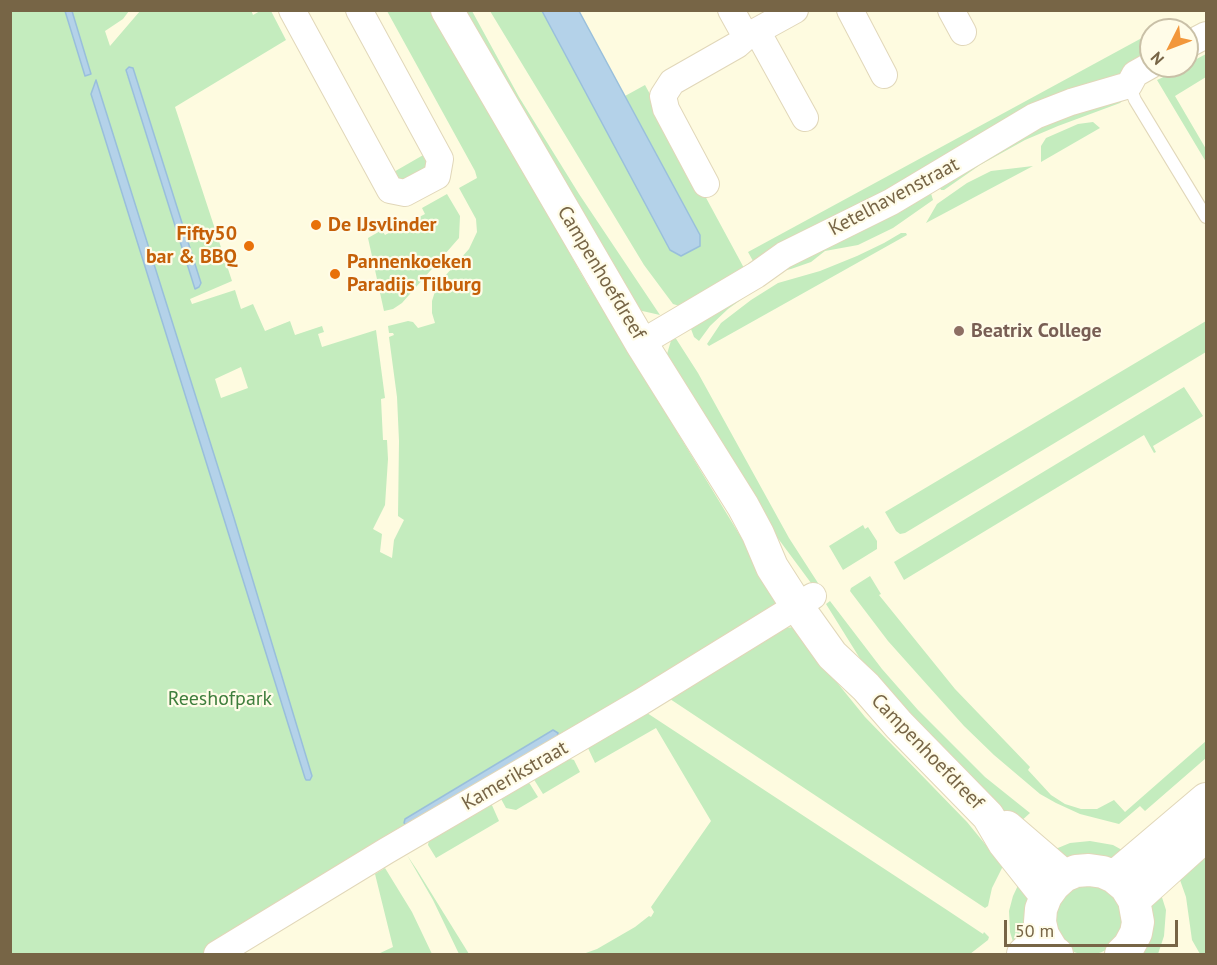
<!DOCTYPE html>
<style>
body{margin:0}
#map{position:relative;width:1217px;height:965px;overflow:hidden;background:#fefbe0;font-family:"PT Sans",sans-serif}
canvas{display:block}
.frame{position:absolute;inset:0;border:12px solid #776546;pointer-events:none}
.north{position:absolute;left:1139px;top:18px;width:60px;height:60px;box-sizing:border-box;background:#fffce8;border:2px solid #c9c0a7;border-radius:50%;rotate:228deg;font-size:16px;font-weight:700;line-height:24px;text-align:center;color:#776546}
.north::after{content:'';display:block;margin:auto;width:21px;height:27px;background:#f2973b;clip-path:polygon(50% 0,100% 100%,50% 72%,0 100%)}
.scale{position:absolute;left:1004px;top:920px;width:174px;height:27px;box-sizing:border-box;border:3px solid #776546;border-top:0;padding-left:8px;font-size:18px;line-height:21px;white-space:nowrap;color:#776546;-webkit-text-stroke:4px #fffce8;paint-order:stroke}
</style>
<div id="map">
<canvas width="1217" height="965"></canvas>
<div class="frame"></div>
<div class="north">N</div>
<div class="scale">50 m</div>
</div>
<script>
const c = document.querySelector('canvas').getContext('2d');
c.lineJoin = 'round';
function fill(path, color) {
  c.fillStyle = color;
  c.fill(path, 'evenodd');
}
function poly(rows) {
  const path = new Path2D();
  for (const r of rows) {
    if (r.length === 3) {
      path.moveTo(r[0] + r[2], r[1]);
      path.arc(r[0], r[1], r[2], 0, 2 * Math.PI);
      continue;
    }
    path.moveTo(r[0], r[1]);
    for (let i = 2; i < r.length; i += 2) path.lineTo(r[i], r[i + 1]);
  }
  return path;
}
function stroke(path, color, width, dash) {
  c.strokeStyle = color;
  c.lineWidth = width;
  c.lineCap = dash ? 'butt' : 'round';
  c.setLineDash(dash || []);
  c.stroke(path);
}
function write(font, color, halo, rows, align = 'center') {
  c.font = font + ' "PT Sans",sans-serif';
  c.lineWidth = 4.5;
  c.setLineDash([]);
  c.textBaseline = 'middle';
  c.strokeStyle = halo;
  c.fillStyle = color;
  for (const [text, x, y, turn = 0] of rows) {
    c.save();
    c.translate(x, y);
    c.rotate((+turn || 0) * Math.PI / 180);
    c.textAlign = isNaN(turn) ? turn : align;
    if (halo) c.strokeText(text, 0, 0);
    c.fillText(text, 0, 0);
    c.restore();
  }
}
const green = poly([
 [251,10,253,15,260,11,271,11,286,40,175,107,232,281,190,299,192,304,235,290,241,309,253,304,265,331,290,321,295,335,322,326,324,332,318,334,322,347,376,330,385,398,381,399,383,440,387,440,388,459,385,505,373,529,382,534,380,552,392,558,394,540,404,520,398,516,399,441,397,397,389,337,394,335,393,333,389,333,388,326,408,321,413,322,418,328,435,323,432,313,432,301,437,285,469,249,477,232,476,219,459,188,477,178,475,171,387,11,434,11,583,277,781,603,205,954,11,954,10,11,129,11,123,19,105,31,110,46,140,11],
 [133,68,201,283,199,287,195,289,126,71],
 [241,367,248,388,221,398,215,379],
 [462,11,472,11,519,97,579,194,660,315,638,310],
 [490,11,542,11,670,249,681,256,700,235,625,96,645,85,744,268,686,308,673,304,644,265],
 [1151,33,1151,56,1124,75,757,263,753,261,748,252],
 [1206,54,1206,77,1175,96,1206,149,1206,162,1157,80,1187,66,1187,64],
 [1125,98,1120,103,1058,126,1025,140,980,165,944,190,941,190,938,184,1046,121],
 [1093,122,1100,128,1041,162,1041,146,1046,138,1078,124],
 [425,154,428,160,426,172,399,181,392,173],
 [1033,166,926,223,937,204,967,183,991,171],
 [930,190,933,200,893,228,858,245,825,251,811,262,791,269,765,275],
 [447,194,460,216,459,238,402,303,393,309,384,311,368,238,382,230,385,235,425,214,422,208],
 [901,233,906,233,907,235,709,346,707,344,721,323,751,300,778,283,820,271,857,256,884,243],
 [756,289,728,309,710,326,699,341,694,337,691,329,691,323],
 [1206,321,1206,352,905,533,900,534,896,531,885,512],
 [673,334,698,373,789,538,818,583,814,587,754,506,670,366,667,354],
 [1184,387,1203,416,1153,446,1156,452,1154,453,1144,435,904,580,894,562],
 [863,525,865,529,868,527,877,541,877,549,843,570,829,546],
 [870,576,881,594,879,595,955,689,1030,767,1028,770,1051,795,1065,804,1081,809,1097,809,1114,800,1125,812,1206,741,1206,758,1145,811,1140,806,1119,824,1080,814,1056,803,1040,794,994,755,964,726,888,641,850,591,851,588],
 [830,601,882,669,918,710,985,777,1030,813,1019,823,991,800,864,665,826,604],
 [796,627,822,664,865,717,967,822,1003,866,992,888,988,906,985,908,667,697,783,628],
 [644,711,947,910,983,934,984,932,989,937,988,940,970,954,583,954,597,949,635,927,649,916,651,917,654,912,651,907,711,821,656,728,595,763,588,748,589,744],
 [567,758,574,760,580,772,543,794,533,778],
 [528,781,538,797,516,810,506,808,500,797],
 [491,803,499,821,436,858,428,845,429,840],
 [1090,841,1113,845,1122,850,1125,859,1067,859,1053,850,1070,843],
 [1206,845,1206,954,1200,954,1192,940,1186,897,1180,880,1194,868,1188,861],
 [407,855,417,870,469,954,459,954,433,900],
 [385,868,412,912,432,954,378,954,393,947,375,874],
 [1021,879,1028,892,1028,928,1014,945,1010,932,1009,911,1013,896],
 [1088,920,35],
 [1159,888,1166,910,1164,936,1158,954,1142,954,1148,908]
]);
const water = poly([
 [65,11,72,11,91,74,85,76,65,11],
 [542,11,579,11,700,235,700,246,681,256,670,250,542,11],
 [129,67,133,68,201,283,199,287,195,289,126,70,129,67],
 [96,80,234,518,312,776,310,780,306,780,305,778,91,94,96,80],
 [553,730,558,733,557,737,407,825,404,823,405,819,553,730]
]);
const service = poly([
 [1129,85,1135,100,1206,217]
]);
const minor = poly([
 [292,10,390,190,405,193,437,176,440,159,359,10],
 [731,10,746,37,795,10],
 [850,10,884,75],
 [951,10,963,32],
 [757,31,805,118],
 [1187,45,1206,35],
 [706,184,666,109,663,96,672,82,737,45,746,37],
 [641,343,756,275,784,255,891,202,1035,116,1071,102,1129,85,1135,74,1151,65],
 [217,954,386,851,641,702,813,596]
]);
const tertiary = poly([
 [447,10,641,343,743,506,758,534,772,567,797,606,832,655,866,687,899,725,988,816,1004,843,1046,896],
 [1007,827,1064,876],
 [1114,877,1206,799],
 [1134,900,1206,835],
 [1023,954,1043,935],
 [1057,954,1052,950,1043,935,1040,922,1041,909,1046,896,1054,885,1064,876,1076,871,1089,870,1103,872,1114,877,1126,887,1134,900,1138,922,1136,933,1129,946,1121,954]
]);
const markers = [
 [316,225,6,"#e8710a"],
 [249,246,6,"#e8710a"],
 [335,274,6,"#e8710a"],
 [959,331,6,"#8d6e63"]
];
const streetNames = [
 ["Ketelhavenstraat",894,197,-28],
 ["Campenhoefdreef",601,273,59],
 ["Campenhoefdreef",927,752,46],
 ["Kamerikstraat",515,776,-30]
];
const foodNames = [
 ["De IJsvlinder",328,225],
 ["Fifty50",237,234,"right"],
 ["bar & BBQ",237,257,"right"],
 ["Pannenkoeken",347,262],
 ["Paradijs Tilburg",347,285]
];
const educationNames = [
 ["Beatrix College",971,331]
];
const parkNames = [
 ["Reeshofpark",220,699]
];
fill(green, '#c4ecbe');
fill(water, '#b4d2e9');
stroke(water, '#99bfdb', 1.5);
stroke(service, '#e1d7b9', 14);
stroke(minor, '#e1d7b9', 28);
stroke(tertiary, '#e1d7b9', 34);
stroke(service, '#fff', 12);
stroke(minor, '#fff', 26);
stroke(tertiary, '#fff', 32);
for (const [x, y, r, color] of markers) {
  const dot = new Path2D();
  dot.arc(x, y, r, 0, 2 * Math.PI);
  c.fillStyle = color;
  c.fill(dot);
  stroke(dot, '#fffce8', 2);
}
write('20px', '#776546', '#fffce8', streetNames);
write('bold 20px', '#c56008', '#fffce8', foodNames, 'left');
write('bold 20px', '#785e54', '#fffce8', educationNames, 'left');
write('20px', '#3e7e3c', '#fffce8', parkNames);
</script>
